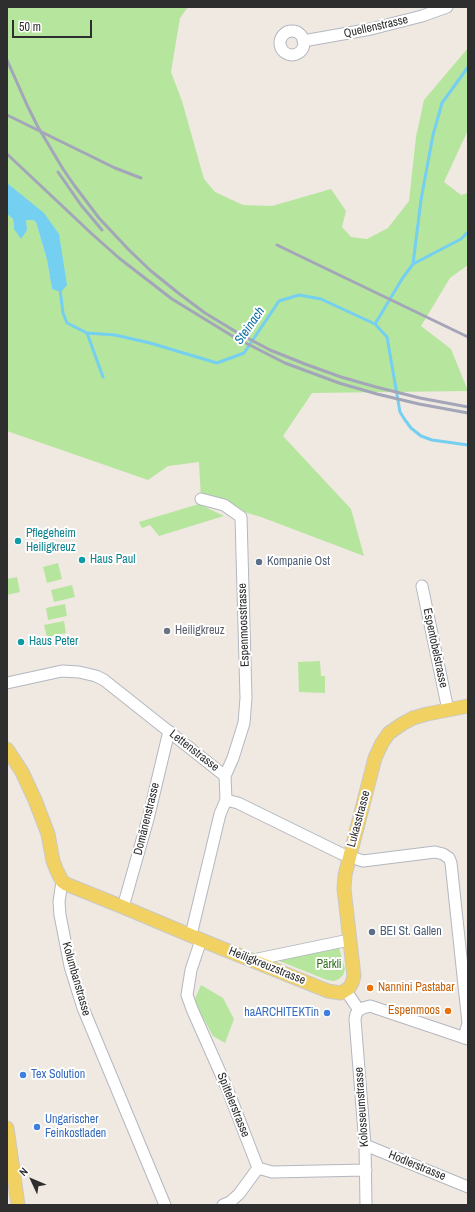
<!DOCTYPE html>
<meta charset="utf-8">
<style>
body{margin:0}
#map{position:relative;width:475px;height:1212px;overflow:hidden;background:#efe9e1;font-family:"Archivo Narrow",sans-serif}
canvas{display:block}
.frame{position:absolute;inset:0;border:8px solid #2e2e2e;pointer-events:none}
.north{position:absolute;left:12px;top:1160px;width:40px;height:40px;-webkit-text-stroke:3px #fff;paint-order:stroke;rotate:314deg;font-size:11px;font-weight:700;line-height:16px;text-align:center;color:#2e2e2e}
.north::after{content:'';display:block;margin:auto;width:14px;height:18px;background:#2e2e2e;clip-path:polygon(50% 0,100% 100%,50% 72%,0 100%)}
.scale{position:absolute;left:12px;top:20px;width:80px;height:18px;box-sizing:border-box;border:2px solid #2e2e2e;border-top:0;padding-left:5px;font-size:12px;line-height:14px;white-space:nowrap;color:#2e2e2e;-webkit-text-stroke:3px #fff;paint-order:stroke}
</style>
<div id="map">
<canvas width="475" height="1212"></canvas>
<div class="frame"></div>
<div class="north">N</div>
<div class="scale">50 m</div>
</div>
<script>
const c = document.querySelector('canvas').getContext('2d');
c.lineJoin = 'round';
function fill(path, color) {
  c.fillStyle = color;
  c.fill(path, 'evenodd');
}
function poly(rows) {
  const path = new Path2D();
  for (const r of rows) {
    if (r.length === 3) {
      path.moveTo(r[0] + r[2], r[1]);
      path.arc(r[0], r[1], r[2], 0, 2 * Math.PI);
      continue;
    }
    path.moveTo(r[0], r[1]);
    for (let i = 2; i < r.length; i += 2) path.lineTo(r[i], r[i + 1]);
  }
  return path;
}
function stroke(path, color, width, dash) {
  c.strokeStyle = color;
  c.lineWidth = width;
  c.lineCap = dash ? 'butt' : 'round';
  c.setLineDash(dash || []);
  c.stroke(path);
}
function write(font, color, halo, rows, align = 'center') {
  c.font = font + ' "Archivo Narrow",sans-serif';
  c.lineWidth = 4;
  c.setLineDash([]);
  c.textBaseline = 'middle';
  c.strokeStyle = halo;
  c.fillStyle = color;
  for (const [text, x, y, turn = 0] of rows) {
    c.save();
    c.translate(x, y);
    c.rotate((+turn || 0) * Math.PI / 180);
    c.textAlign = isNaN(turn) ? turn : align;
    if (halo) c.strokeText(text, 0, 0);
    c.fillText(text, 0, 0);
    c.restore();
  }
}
const green = poly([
 [7,7,188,7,180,18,171,72,182,101,204,179,215,192,243,205,272,206,331,189,346,211,342,227,351,237,367,239,388,228,409,201,416,137,424,100,468,48,468,130,444,182,461,195,468,193,468,265,450,278,421,326,451,349,468,391,312,393,283,436,351,509,364,556,261,517,201,499,199,462,168,466,148,480,7,431,7,214,13,219,14,229,26,220,33,220,36,222,47,260,52,289,59,234,22,196,7,183],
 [199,504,224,516,159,536,150,525,142,528,139,522],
 [58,563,62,579,47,583,43,567],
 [17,577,20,592,7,595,7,579],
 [72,585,75,597,54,602,51,590],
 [65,604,67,616,48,620,46,608],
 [64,621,66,633,47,637,44,625],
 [320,661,321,676,325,676,325,693,299,692,298,662],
 [339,948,345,969,343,975,339,979,334,981,327,980,277,960,310,952],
 [201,985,223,998,234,1019,225,1043,213,1036,194,1001]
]);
const water = poly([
 [7,183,44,213,59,234,67,285,61,292,52,289,47,260,36,222,33,220,26,220,27,230,21,239,14,229,13,219,7,214]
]);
const stream = poly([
 [413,264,461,239,468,232],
 [60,289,63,313,67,323,87,333,115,335,150,343,217,363,244,353,279,301,299,295,321,299,375,324,387,337,400,412,405,420,411,428,421,436,432,440,468,445],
 [375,324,402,279,413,264,421,200,433,135,442,103,468,67],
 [87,333,103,377]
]);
const minor = poly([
 [292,43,12],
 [303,41,371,29,422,16,447,7],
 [422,586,448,710],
 [7,683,62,671,79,672,96,676,104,680,225,776],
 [226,800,238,803,342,854,363,861,435,852,443,854,449,858,451,863,468,1023,464,1038],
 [62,881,59,902,60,915,70,966,83,1008,165,1205],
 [123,907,148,819,169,731],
 [191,935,220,814,226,800,225,776,233,758,244,723,246,698,241,517,224,505,201,499],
 [201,940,191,970,187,995,192,1009,227,1088,258,1168,272,1172,366,1170],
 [253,960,349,940],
 [346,991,359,1010],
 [359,1010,356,1014,355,1019,365,1145,366,1205],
 [359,1010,363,1008,370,1006,468,1039],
 [365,1145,468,1187],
 [223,1205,230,1202,239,1194,258,1168]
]);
const major = poly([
 [7,749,22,772,35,800,48,834,53,861,57,871,62,881,66,884,123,907,211,944,328,991,341,993,349,988,352,983,354,976,344,889,345,875,375,758,382,743,389,733,402,724,413,718,427,714,468,706],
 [7,1128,18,1205]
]);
const rail = poly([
 [7,60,27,105,38,127,63,169,74,185,99,218,129,250,151,271,177,292,205,313,238,333,270,350,305,364,341,377,376,387,420,398,468,407],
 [7,115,115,168,141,178],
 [7,154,92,234,119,258,172,299,234,337,285,363,339,383,377,394,419,404,468,413],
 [58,172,81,205,102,230],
 [277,245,468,337]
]);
const markers = [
 [18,541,4,"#0f9aa8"],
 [82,560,4,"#0f9aa8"],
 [259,562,4,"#5c6f8a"],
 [167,631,4,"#6b7280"],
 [21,642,4,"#0f9aa8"],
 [372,932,4,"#5c6f8a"],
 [370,988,4,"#e8710a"],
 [448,1011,4,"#e8710a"],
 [327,1013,4,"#3f7fe0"],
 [23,1075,4,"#3f7fe0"],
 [37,1127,4,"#3f7fe0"]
];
const streetNames = [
 ["Quellenstrasse",376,27,-13],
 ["Espenmoosstrasse",244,625,-92],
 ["Espentobelstrasse",435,648,78],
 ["Lettenstrasse",194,751,38],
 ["Domänenstrasse",147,819,-76],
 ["Lukasstrasse",359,819,-75],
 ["Heiligkreuzstrasse",267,966,22],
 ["Kolumbanstrasse",76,979,74],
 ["Spittelerstrasse",233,1105,68],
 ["Kolosseumstrasse",362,1107,-94],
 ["Hodlerstrasse",417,1166,22]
];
const cultureNames = [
 ["Pflegeheim",26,534],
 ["Heiligkreuz",26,548],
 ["Haus Paul",90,560],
 ["Haus Peter",29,642]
];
const serviceNames = [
 ["Kompanie Ost",267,562],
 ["BEI St. Gallen",380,932]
];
const worshipNames = [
 ["Heiligkreuz",175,631]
];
const parkNames = [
 ["Pärkli",329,965]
];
const foodNames = [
 ["Nannini Pastabar",378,988],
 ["Espenmoos",440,1011,"right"]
];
const shopNames = [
 ["haARCHITEKTin",319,1013,"right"],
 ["Tex Solution",31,1075],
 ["Ungarischer",45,1120],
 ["Feinkostladen",45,1134]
];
const waterNames = [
 ["Steinach",250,326,-55]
];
fill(green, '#b6e59e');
fill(water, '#75cff0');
stroke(stream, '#75cff0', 3);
stroke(minor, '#b4b7c1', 13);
stroke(major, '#c9c9c9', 15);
stroke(minor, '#fff', 11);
stroke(major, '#f2d163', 13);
stroke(rail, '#a3a6b8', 3);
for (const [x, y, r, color] of markers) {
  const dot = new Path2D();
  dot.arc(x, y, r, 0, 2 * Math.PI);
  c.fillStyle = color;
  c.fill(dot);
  stroke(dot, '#fff', 1.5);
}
write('12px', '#2e2e2e', '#fff', streetNames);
write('12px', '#0d838f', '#fff', cultureNames, 'left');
write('12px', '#4e5e75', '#fff', serviceNames, 'left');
write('12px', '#5b616d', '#fff', worshipNames, 'left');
write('12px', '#2c6e1b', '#fff', parkNames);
write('12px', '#c56008', '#fff', foodNames, 'left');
write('12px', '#366cbe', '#fff', shopNames, 'left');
write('italic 13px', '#0d6fa3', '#fff', waterNames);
</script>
